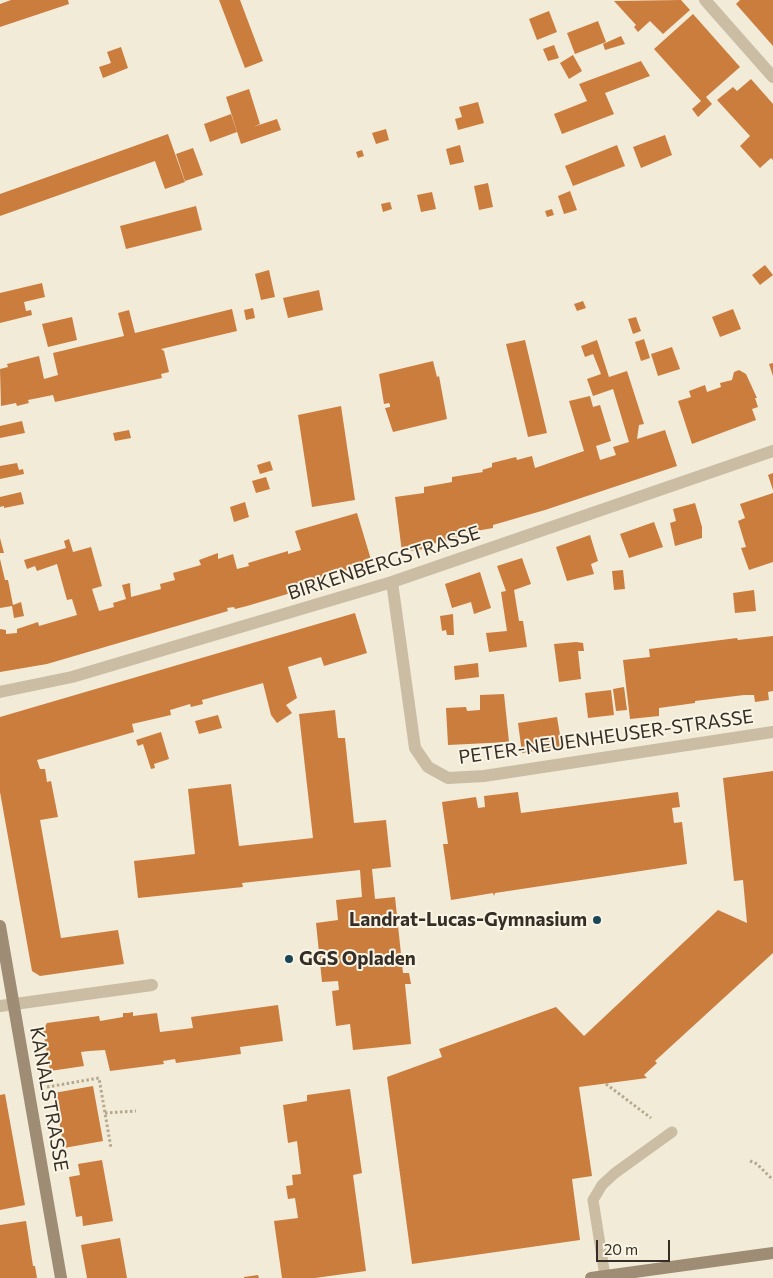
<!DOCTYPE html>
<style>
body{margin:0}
#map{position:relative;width:773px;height:1278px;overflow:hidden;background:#f2ebd8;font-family:Commissioner,sans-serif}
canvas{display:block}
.scale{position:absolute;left:596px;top:1240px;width:74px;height:22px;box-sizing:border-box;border:2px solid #352e26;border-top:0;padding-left:6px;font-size:15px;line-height:18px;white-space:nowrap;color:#352e26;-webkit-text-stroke:4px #faf4e5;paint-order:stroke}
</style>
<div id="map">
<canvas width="773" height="1278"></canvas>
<div class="scale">20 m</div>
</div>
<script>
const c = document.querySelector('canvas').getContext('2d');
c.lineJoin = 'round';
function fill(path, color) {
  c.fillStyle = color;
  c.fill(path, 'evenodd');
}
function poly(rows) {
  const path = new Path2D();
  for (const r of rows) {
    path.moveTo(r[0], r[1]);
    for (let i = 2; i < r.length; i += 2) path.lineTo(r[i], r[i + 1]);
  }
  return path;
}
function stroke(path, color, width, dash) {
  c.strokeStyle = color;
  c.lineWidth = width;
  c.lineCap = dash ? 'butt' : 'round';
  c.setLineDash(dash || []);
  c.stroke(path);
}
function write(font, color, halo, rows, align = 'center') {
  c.font = font + ' Commissioner,sans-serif';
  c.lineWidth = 4;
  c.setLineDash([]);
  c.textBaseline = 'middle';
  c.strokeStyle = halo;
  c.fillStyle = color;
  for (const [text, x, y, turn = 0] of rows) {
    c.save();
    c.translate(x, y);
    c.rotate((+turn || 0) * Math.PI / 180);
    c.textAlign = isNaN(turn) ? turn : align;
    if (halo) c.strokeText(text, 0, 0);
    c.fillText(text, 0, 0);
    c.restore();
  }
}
const building = poly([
 [11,0,68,0,69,4,0,27,0,4],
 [219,0,240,0,263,61,245,68],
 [681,0,690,10,663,34,650,21,638,32,634,27,636,25,614,1],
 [740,0,773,0,773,46,736,4],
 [549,11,557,32,537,40,529,19],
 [693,14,740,67,706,97,712,104,698,117,692,109,701,101,654,49],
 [598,21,606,42,575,54,567,33],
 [621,36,625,44,605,50,603,44],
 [554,45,559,58,548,61,543,49],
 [121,47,128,68,103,78,99,67,111,63,107,52],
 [573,55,582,71,569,79,560,63],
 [641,61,650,76,605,93,614,114,562,134,554,114,587,101,579,84],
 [751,79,773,104,773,160,771,158,760,168,740,146,750,136,717,100,733,87,737,91],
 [249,89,260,124,253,127,277,119,281,130,241,144,226,97],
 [478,102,484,123,458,130,455,119,462,117,459,107],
 [231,114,237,132,210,142,204,124],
 [386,129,389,140,376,144,372,133],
 [168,134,185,182,165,189,155,161,0,216,0,194],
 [665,135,672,155,641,168,633,147],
 [460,145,464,162,450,165,446,149],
 [617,145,625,166,573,186,565,166],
 [193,148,203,175,185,181,176,154],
 [362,150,364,156,358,158,356,152],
 [488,183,493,207,479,210,474,186],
 [570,191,577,210,564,214,558,196],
 [432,192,436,209,421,212,417,195],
 [390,202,392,209,383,212,381,204],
 [196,206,202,230,126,249,120,226],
 [552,209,554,215,547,217,545,211],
 [765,265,773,275,760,285,752,275],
 [269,270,275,297,261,300,255,274],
 [42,283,45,297,24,302,26,311,31,310,32,315,0,323,0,293],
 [319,290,323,310,288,318,283,298],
 [583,301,586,308,577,311,574,304],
 [253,308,255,318,246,320,244,310],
 [232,309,237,331,161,349,164,351,169,372,161,374,162,378,55,402,53,395,28,400,29,403,17,406,16,403,1,406,0,369,8,367,7,364,39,356,44,379,58,375,53,353,124,336,118,313,129,310,135,333],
 [733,309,741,329,720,337,712,317],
 [72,317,77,340,48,347,42,324],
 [636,317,641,331,633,334,628,319],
 [644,339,650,358,641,361,635,342],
 [525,340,547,433,528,437,506,344],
 [597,340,609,377,627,371,644,424,639,425,637,439,665,430,677,466,545,510,493,525,493,528,459,534,460,539,431,544,431,548,402,552,395,497,424,493,424,487,452,482,452,477,483,472,482,470,492,467,492,463,516,457,517,460,532,456,535,468,584,451,569,401,590,396,593,407,600,405,611,441,596,446,600,460,616,455,613,447,629,442,613,389,593,396,587,379,601,374,593,354,585,357,581,346],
 [672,347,680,369,658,376,651,354],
 [433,361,437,377,439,376,447,419,393,432,385,408,390,407,390,405,389,403,384,404,379,374],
 [773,363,773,376,769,364],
 [739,370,746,374,757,398,755,398,758,407,752,409,756,420,692,444,678,401,691,397,689,391,705,385,707,392,721,387,720,383,732,380,734,372],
 [341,406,355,500,312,507,298,415],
 [22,421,25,433,0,438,0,426],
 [129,430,131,438,115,441,113,433],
 [270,461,273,470,260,474,257,465],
 [17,463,19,470,23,469,24,474,0,479,0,466],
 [773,473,773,490,768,475],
 [266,477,270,489,256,493,252,481],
 [21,492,24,504,4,508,4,506,0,507,0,497],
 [773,493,773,562,749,570,741,548,746,547,738,521,745,518,740,504],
 [245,502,249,517,234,522,230,507],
 [695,503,702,527,702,538,675,546,670,523,676,521,673,509],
 [357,513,372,563,310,581,311,587,247,606,235,609,234,607,227,608,228,611,47,664,0,672,0,629,6,630,6,634,17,633,17,629,38,622,39,626,77,615,72,599,67,600,57,564,37,571,35,566,27,569,24,560,66,548,64,541,69,539,73,552,91,547,102,586,92,589,99,611,114,607,113,603,126,599,122,585,130,583,131,597,161,589,160,584,175,580,173,573,201,565,199,560,218,553,218,559,233,554,237,569,249,566,248,563,288,551,288,554,301,550,295,531],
 [654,522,663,547,629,558,620,534],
 [590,535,598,561,591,564,594,574,567,581,556,547],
 [0,538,4,553,0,553],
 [522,558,531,584,514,590,519,621,523,621,527,647,489,652,486,633,507,631,501,592,506,591,497,566],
 [0,559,5,580,8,580,13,605,21,602,24,616,14,618,12,606,0,608],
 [623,570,625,589,614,590,612,571],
 [480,572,491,608,474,614,471,602,452,608,445,584],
 [754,590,756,611,735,613,733,593],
 [355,613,367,653,324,666,321,657,288,667,297,698,286,705,292,713,277,723,271,715,263,683,202,700,203,704,191,707,190,704,170,710,171,715,132,724,134,732,37,760,40,769,45,769,47,782,51,781,58,817,40,820,61,938,118,930,124,964,40,976,32,971,0,792,0,717],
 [453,614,454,635,447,635,446,630,442,631,440,616],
 [773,636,773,691,768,692,769,700,755,702,754,695,744,695,695,701,695,703,659,708,659,716,630,719,623,660,650,657,649,649,737,638,738,640],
 [576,642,583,643,584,651,578,651,581,679,559,682,554,644],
 [478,663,479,677,455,680,454,666],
 [624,687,627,710,616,711,613,689],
 [611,690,614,715,588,718,585,693],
 [504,694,509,742,448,745,446,708,466,707,467,711,480,710,480,695],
 [335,710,338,738,345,738,354,823,386,820,391,867,372,869,375,899,395,897,403,973,409,973,411,984,405,984,411,1044,353,1050,350,1024,336,1026,332,991,339,990,338,981,322,982,316,923,338,920,336,900,362,897,360,870,242,883,243,887,138,898,134,861,195,854,188,789,231,784,239,846,313,838,299,714],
 [218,715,222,728,199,734,195,721],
 [557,717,562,747,522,753,518,723],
 [161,732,169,759,154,764,155,768,151,769,143,744,138,746,136,740],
 [773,771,773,953,655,1061,657,1063,644,1075,647,1078,579,1087,592,1176,572,1179,580,1240,412,1264,387,1077,442,1057,439,1049,556,1007,584,1036,718,910,747,923,743,880,734,881,723,778],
 [518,792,521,813,678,792,680,807,672,808,674,823,682,822,687,864,495,893,494,896,493,893,451,900,443,844,448,844,442,802,476,797,478,808,485,807,484,796],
 [278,1005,283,1041,240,1047,241,1054,176,1063,175,1059,163,1061,164,1064,110,1071,105,1050,89,1051,81,1052,84,1066,50,1071,43,1030,47,1023,99,1016,100,1021,123,1017,123,1013,128,1013,133,1012,133,1016,157,1013,160,1032,193,1028,191,1017],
 [93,1086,103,1141,64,1148,54,1093],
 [350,1089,362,1173,353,1175,366,1271,315,1278,282,1278,274,1221,298,1218,295,1198,288,1199,286,1186,293,1185,292,1175,301,1174,297,1141,288,1143,283,1105,307,1101,307,1095],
 [5,1094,25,1205,0,1210,0,1095],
 [102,1160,113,1221,83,1226,82,1216,76,1217,69,1177,80,1175,78,1164],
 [26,1221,33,1266,35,1266,37,1278,0,1278,0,1225],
 [120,1238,127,1278,87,1278,81,1245],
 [258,1275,259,1278,244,1278,244,1277]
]);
const path = poly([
 [606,1084,651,1118],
 [47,1087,99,1078,111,1148],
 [105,1113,136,1111],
 [750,1161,757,1164,773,1180]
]);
const lane = poly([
 [605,1276,593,1200,602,1185,615,1173,672,1132]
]);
const street = poly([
 [705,0,773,77],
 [392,582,415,748,428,767,448,778,484,776,773,732],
 [0,692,72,677,392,582,773,451],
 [0,1006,152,985]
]);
const secondary = poly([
 [0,926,61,1278],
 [591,1278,773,1253]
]);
const markers = [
 [597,920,5,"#1a4758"],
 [289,959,5,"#1a4758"]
];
const streetNames = [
 ["BIRKENBERGSTRASSE",384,563,-18],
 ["PETER-NEUENHEUSER-STRASSE",606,737,-8],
 ["KANALSTRASSE",49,1099,80]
];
const poiNames = [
 ["Landrat-Lucas-Gymnasium",587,920],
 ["GGS Opladen",299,959,"left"]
];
fill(building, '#cb7d3e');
stroke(path, '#b6a88e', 3, [2.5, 2.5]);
stroke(lane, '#cabda4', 11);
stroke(street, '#cabda4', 12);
stroke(secondary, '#9e8c75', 12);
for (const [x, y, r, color] of markers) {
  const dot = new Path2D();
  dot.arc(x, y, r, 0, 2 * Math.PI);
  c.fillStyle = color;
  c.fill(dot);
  stroke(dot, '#faf4e5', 2);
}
write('19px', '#352e26', '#faf4e5', streetNames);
write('bold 19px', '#352e26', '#faf4e5', poiNames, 'right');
</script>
